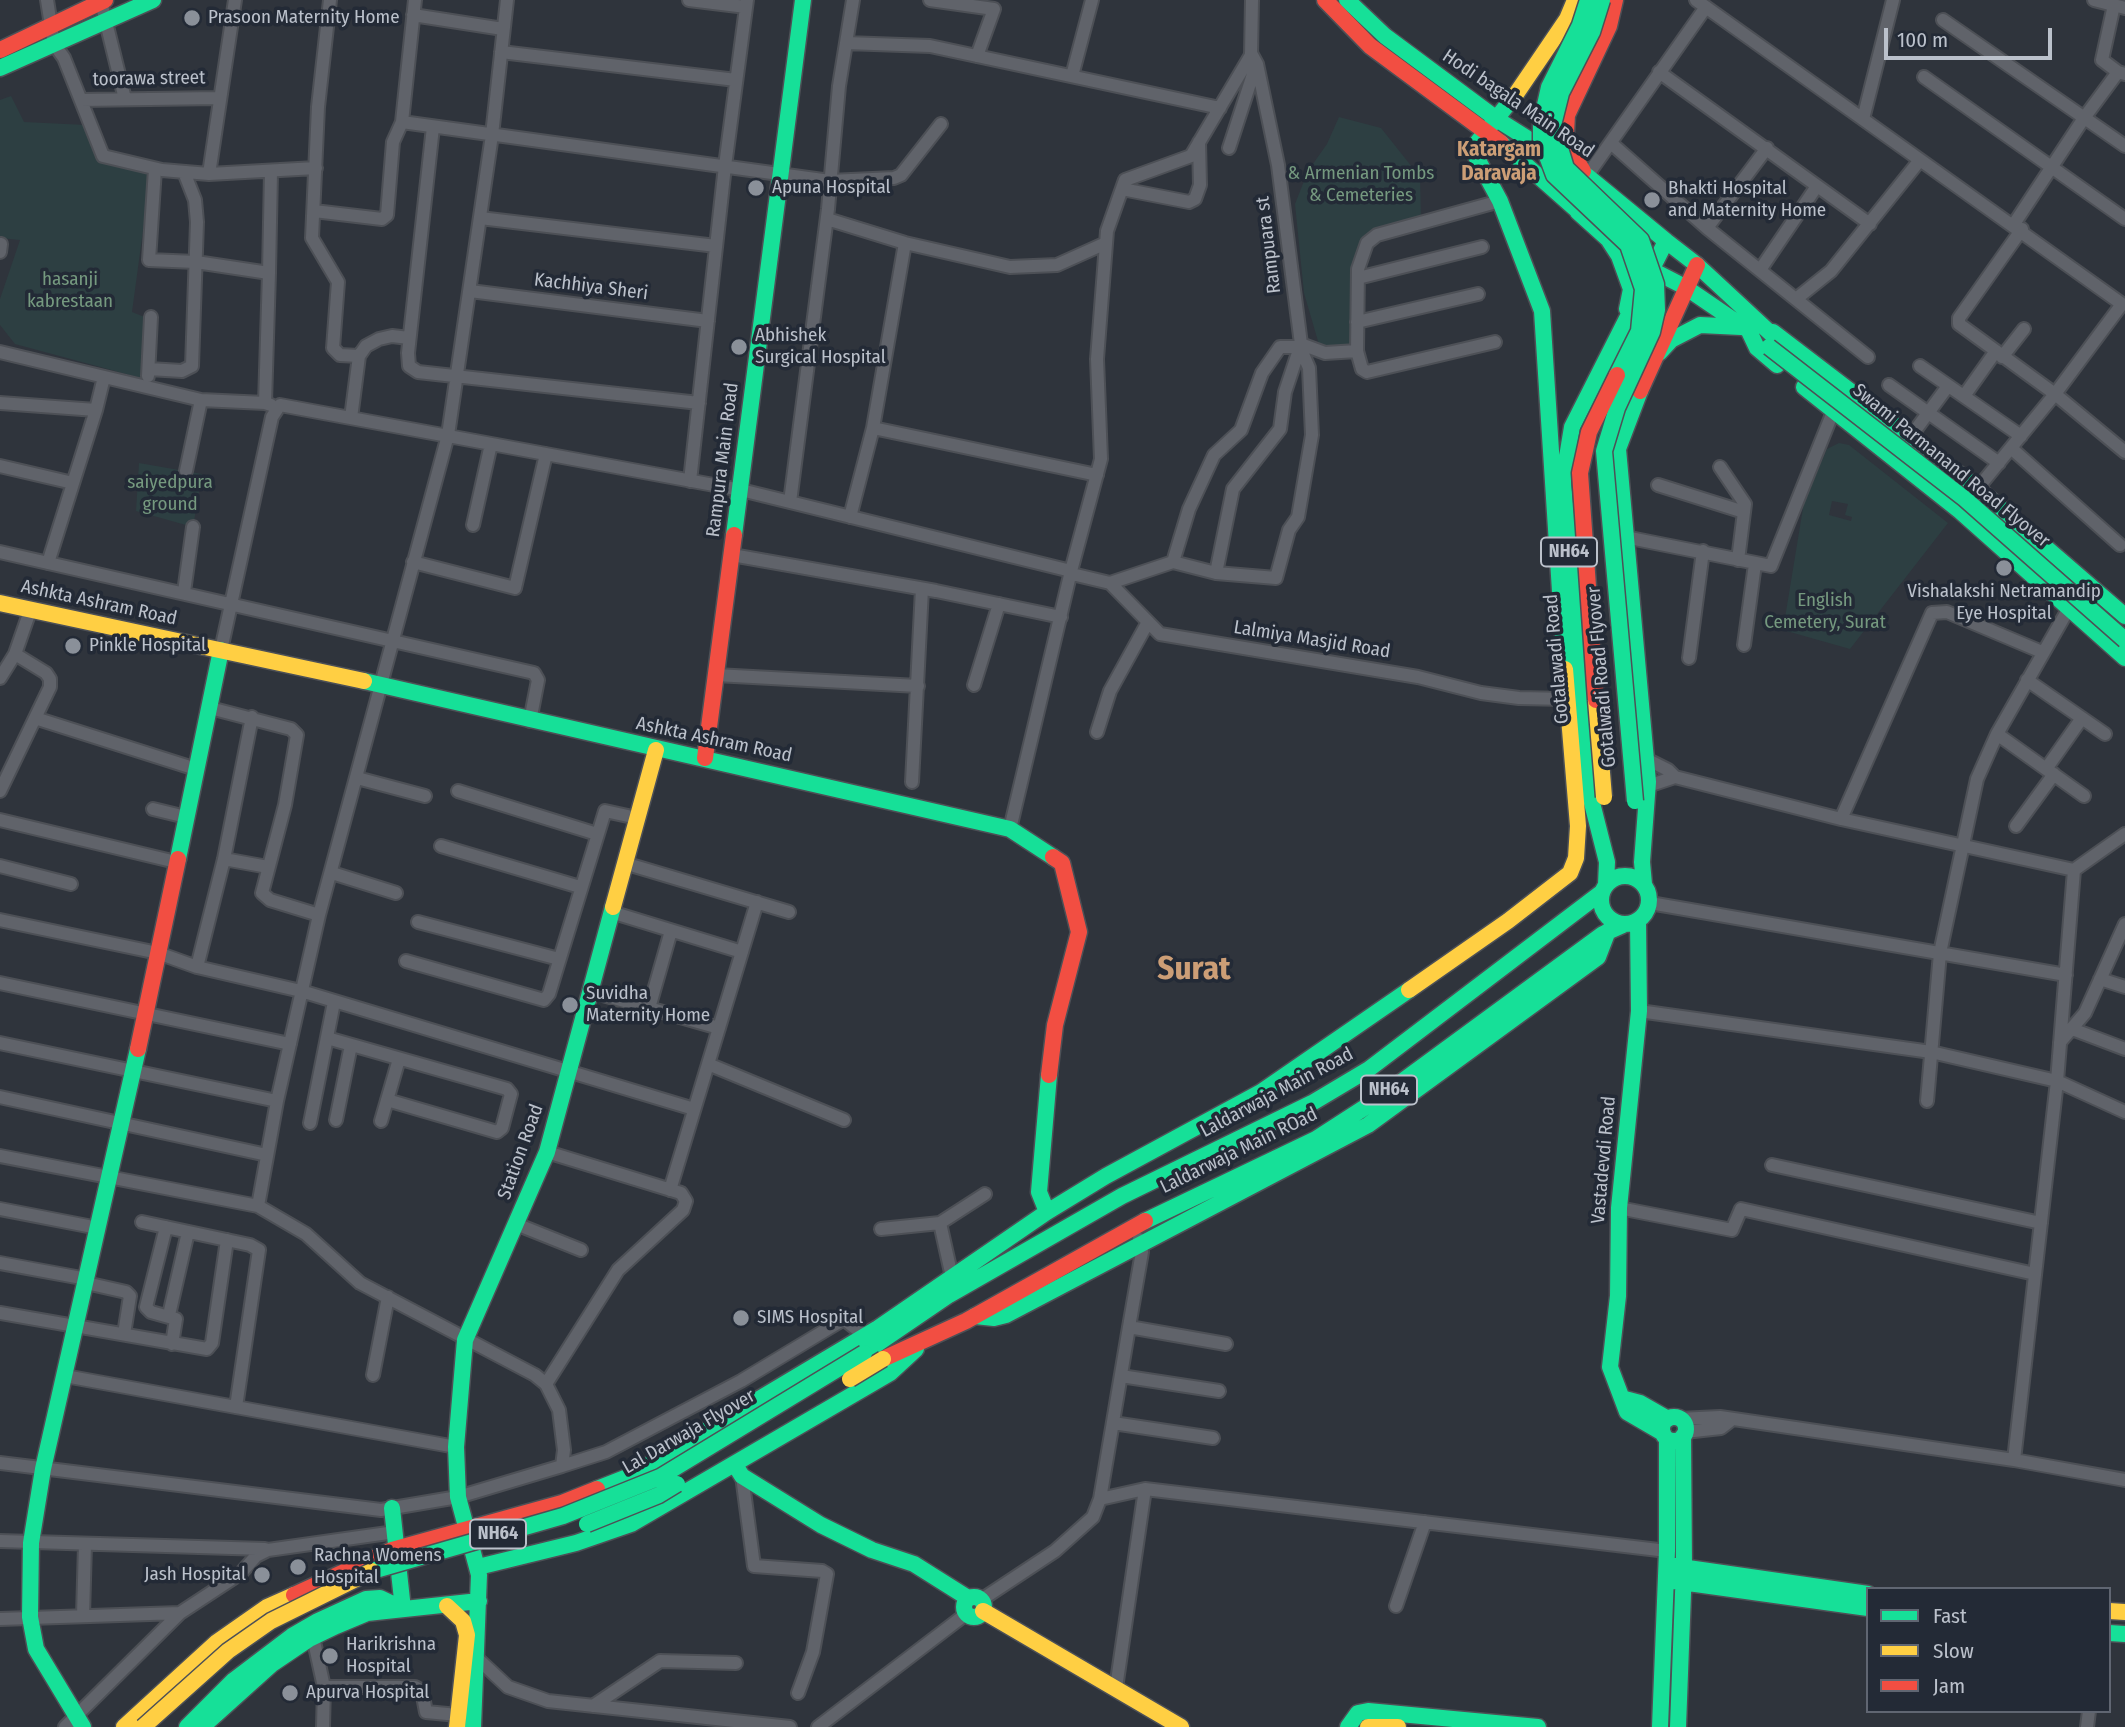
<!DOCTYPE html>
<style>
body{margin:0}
#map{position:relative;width:2125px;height:1727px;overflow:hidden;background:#2f343c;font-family:"Fira Sans Condensed",sans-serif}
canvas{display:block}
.legend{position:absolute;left:1866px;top:1587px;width:245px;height:126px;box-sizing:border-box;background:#232a36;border:2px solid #606672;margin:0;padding:9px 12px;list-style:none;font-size:21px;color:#bbc1cb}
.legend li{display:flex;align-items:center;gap:14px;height:35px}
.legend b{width:35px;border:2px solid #606672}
.scale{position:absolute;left:1884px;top:28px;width:168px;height:32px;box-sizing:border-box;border:4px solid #bbc1cb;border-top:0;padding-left:9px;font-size:21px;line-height:24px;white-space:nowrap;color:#bbc1cb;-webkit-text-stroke:5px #232a36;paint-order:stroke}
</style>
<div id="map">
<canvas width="2125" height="1727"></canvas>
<ul class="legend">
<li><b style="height:9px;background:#16e098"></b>Fast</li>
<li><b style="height:9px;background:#ffcf43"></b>Slow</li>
<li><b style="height:9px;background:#f24e42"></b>Jam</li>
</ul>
<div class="scale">100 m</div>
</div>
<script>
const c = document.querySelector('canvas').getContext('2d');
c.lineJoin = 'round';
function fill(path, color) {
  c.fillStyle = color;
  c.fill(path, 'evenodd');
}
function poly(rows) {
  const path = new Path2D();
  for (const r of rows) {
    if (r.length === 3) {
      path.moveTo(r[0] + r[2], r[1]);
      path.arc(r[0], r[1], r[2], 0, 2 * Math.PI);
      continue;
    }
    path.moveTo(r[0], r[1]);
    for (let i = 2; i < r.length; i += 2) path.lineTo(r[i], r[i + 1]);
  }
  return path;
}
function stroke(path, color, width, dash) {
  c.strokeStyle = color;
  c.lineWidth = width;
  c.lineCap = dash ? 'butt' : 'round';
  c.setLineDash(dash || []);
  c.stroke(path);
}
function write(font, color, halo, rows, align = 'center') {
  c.font = font + ' "Fira Sans Condensed",sans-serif';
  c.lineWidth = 7;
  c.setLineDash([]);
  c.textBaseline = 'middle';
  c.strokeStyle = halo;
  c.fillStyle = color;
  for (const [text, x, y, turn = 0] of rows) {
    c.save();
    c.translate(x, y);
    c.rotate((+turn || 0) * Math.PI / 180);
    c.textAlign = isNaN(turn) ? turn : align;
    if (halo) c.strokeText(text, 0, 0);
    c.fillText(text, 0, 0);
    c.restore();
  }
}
const green = poly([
 [11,96,24,122,86,125,100,159,151,171,132,312,152,320,141,378,15,344,0,325,0,299,20,240,0,238,0,100],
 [1339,117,1381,128,1420,177,1421,218,1365,241,1354,348,1320,348,1304,293,1295,204,1308,171,1327,144],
 [1839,443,1849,445,1948,523,1850,649,1783,630,1804,502,1827,449],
 [1832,501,1848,504,1845,515,1852,517,1851,521,1829,515],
 [139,463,202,474,193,527,136,511]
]);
const street = poly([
 [47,0,54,44,64,58,103,156,162,170,209,174,316,168],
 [330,0,318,107,312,238,338,282,333,348,340,355,359,356],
 [689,0,746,7],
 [930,0,994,9,977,56],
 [1696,0,2122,304,2055,394,1973,494],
 [2094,0,2125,8],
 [101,2,125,99],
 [2114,5,2102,60,2118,72],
 [413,15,503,29],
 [1943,20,2125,146],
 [846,43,930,46,1220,108],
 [501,52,736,80],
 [1659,72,1870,224],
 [1072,76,1092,0],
 [1924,77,2125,219],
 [81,100,218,98],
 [1863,119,1893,0],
 [402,122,830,181,894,178,901,175,941,124],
 [433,127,408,353,409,366,418,372,699,403],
 [1612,144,1707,228,1868,357],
 [1229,148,1256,65],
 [155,169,149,260,196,262,269,273,271,172],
 [209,174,235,0],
 [1587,176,1706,7],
 [1122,189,1189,202,1195,199,1200,185,1199,142],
 [314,211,382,219,387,215,393,142,402,122,415,0],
 [480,218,716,246],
 [827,219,905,243,1010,267,1057,265,1106,243],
 [2014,224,2084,118,2118,72,2125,74],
 [1707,228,1767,148],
 [2022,229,1959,318,1959,324,2055,394,2125,452],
 [0,252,1,244],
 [1760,270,1817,186],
 [269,273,265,403,271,405],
 [1358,278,1482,247],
 [470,291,708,321],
 [1796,299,1831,271,1920,160],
 [1357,322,1478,294],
 [1301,344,1325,353,1357,351,1358,269,1367,243,1377,235,1500,201],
 [1357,351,1362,369,1367,372,1495,342],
 [0,352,201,400,265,403],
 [2002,357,2024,329],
 [1920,366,2021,436],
 [149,369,182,371,192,366,197,222,195,200,184,172],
 [148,376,151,317],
 [1889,385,1999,463],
 [1964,396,1996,351],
 [0,403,96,410,48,563],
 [96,410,104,377],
 [351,418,359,356,366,346,379,339,392,336,409,338],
 [873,428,1097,475],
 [1911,436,1948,386],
 [2011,448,2120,545],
 [0,466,73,483],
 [1720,467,1745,504,1738,560],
 [186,471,201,400],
 [690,481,725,166,747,0],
 [1658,485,1744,512],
 [790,502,828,209,839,86,853,0],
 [850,517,873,428,905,243],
 [473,525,491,444],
 [1625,537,1771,566,1833,412],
 [0,552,534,673,538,680,530,721],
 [732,555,936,591,1061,617],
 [413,562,515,588,546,454],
 [1071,571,1101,459,1097,359,1107,231,1125,180,1191,156,1251,55,1252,0],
 [1216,573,1233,489,1280,429,1285,392,1301,344,1278,165,1257,64,1251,53],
 [1072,574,1110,583,1160,634,1418,677,1481,693,1519,698,1567,699],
 [1110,583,1173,562,1216,573,1276,578,1289,530,1298,517,1312,435,1309,368,1300,347,1280,347,1262,373,1241,430,1214,455,1189,509,1173,562],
 [184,592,193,527],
 [1744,645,1755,564],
 [221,650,272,417,280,405,741,490,1071,571,1010,829],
 [1689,658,1703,551],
 [716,675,918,686],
 [0,678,15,654,30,611],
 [2027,680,2105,734],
 [974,685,999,604],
 [210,708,291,729,297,735,285,805,262,893,270,900,319,915],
 [35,718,196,769],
 [1097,732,1110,691,1148,622],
 [1997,734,2084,796],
 [1646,759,1668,770,1675,777,1648,786],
 [2046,769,2082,718],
 [1675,777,1841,819,2074,870,2057,1081,2014,1460],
 [357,778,425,796],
 [912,782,922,589],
 [0,791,50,687,50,679,46,673,15,654],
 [458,791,597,834],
 [153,809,186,817],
 [1841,819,1932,613,1947,612,2042,652],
 [0,820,176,862],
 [2016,826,2054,774],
 [441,846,580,887],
 [224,859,268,867],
 [624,863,789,912],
 [0,866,71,884],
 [2074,870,2125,834],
 [332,873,396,893],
 [1650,903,2066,975],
 [611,912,742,952],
 [0,920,158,953,197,967,301,991,694,1109],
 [418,922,559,959],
 [406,961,544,1000,549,994,605,811,637,818],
 [197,967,224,859,252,717],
 [2100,979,2125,987],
 [0,983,290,1044],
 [589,991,719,1028],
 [649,1008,671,931],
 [1639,1011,1931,1052,2057,1081,2125,1112],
 [2072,1029,2125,1049],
 [327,1038,507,1089,511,1094,502,1128,497,1132,387,1100],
 [2060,1042,2085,1013,2125,924],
 [0,1043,277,1101],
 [708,1064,844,1120],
 [0,1097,267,1155],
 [1927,1101,1940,953,1977,779,1997,734,2069,608],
 [336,1120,351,1045],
 [381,1121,399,1059],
 [310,1123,334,1002],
 [0,1156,258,1206,306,1234,360,1283,535,1375,546,1384,559,1410,564,1450,562,1466,606,1452,741,1381,844,1319,865,1336],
 [1772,1165,2041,1223],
 [670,1190,757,902],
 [258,1206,277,1101,319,915,448,435,492,135,507,0],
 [1619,1208,1732,1230,1741,1209,2035,1274],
 [0,1209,98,1228],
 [142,1222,250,1245,259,1250,236,1407],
 [940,1223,952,1277],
 [516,1224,581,1250],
 [166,1227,146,1307,151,1312,176,1319,172,1344],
 [881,1229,940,1223,985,1194],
 [0,1263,87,1279],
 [86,1283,126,1292,130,1296,124,1334],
 [0,1313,207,1349,212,1343,227,1240],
 [169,1315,188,1232],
 [1129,1327,1226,1344],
 [373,1375,388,1297],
 [65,1376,456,1447],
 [1121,1376,1219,1391],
 [546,1384,618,1270,683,1210,686,1201,681,1193,547,1152],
 [1679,1419,1720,1417,2014,1460,2125,1480],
 [1113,1423,1213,1438],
 [1685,1432,1721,1428,1730,1421],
 [0,1463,381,1510,458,1497,562,1466],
 [742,1476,754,1566,822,1571,827,1574,813,1652,798,1693],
 [1100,1499,1145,1489],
 [0,1541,265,1549],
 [981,1600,1055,1551,1093,1517,1100,1499,1129,1327,1142,1252,1139,1239],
 [1396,1606,1425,1522],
 [83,1616,85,1544],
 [0,1619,180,1613],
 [313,1637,324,1687,323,1727],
 [478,1659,508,1687,548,1701,790,1727],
 [324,1687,415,1687,422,1691,426,1712,458,1715],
 [1116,1688,1145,1489,1667,1551],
 [593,1706,660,1661,736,1663],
 [65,1727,180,1613,241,1573,256,1556,268,1550,395,1532],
 [818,1727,966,1614],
 [2087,1727,2089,1711]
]);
const fast = poly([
 [1347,0,1385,36,1498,120,1587,176,1666,241],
 [0,68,153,0],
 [1516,94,1472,149,1500,201,1542,311,1565,669],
 [1501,143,1587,219],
 [1578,212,1608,239,1619,256,1631,289,1627,309],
 [1650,269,1685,287,1751,332],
 [1748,329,1757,348,1777,365],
 [1773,332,1977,488,2125,616],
 [1659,353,1671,340,1700,325,1741,327],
 [1804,387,1960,511,2125,658],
 [1640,391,1618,449,1648,782,1642,862,1644,884],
 [734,535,803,0],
 [364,681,1010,829,1053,857],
 [178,859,221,650],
 [1625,900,24],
 [1606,884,1607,862,1591,799,1563,481,1572,427,1666,241,1697,265,1780,342],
 [1638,921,1639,1011,1619,1208,1618,1296,1610,1367,1627,1412,1663,1433],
 [1047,1212,1039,1192,1049,1075],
 [1145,1221,1316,1139,1381,1097,1603,934,1623,925],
 [975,1316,994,1318,1006,1315,1368,1125,1598,957,1608,931],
 [864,1353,949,1295,1122,1196,1312,1103,1369,1069,1602,892],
 [1625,1399,1640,1403,1668,1419],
 [1674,1429,12],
 [735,1465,742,1476,821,1525,872,1550,914,1564,968,1598],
 [597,1489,630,1476,878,1328,1047,1212,1106,1176,1261,1092,1409,990],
 [392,1508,403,1609],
 [1674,1566,1868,1594],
 [478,1567,576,1543,631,1524,890,1373,916,1349],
 [1674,1581,1868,1608],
 [974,1607,10],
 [2109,1633,2125,1634],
 [83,1727,36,1649,30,1617,31,1543,43,1469,138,1049],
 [187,1727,234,1680,292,1636,318,1621,366,1599,380,1598,403,1609],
 [202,1727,272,1664,309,1639,336,1626,367,1613,479,1601],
 [473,1727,479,1575,458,1497,456,1447,465,1340,547,1152,613,907],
 [1348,1727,1358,1713,1368,1711,1538,1727],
 [1660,1727,1667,1551,1667,1439],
 [1678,1727,1684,1567,1683,1436]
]);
const slow = poly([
 [1516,94,1567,19,1575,0],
 [0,603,364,681],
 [613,907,656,750],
 [1409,990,1508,921,1570,873,1576,858,1578,826,1565,669],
 [447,1606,463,1621,467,1635,457,1727],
 [983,1611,1181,1727],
 [2109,1611,2125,1612],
 [124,1727,217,1642,267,1607,294,1595],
 [1368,1727,1398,1727]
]);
const jam = poly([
 [1325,0,1370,46,1501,143],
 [0,50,105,0],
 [1583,171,1571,151,1566,133,1567,115,1609,26,1615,0],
 [1640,391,1697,265],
 [705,758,734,535],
 [138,1049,178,859],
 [1049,1075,1055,1025,1079,932,1062,863,1053,857],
 [883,1359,966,1321,1145,1221],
 [294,1595,392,1550,562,1503,597,1489]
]);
const fastBridge = poly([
 [1588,0,1580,25,1549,87,1541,123,1541,140,1554,175,1628,245,1643,289,1639,331,1617,375],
 [1602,0,1592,32,1561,93,1553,125,1566,168,1641,240,1656,284,1657,310,1652,332,1617,408,1604,451,1635,801],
 [1769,347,1965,499,2125,640],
 [587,1524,659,1495,677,1484],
 [372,1571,563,1516,660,1477,864,1353]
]);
const slowBridge = poly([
 [1596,700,1604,797],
 [850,1379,883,1359],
 [143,1727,228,1651,271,1621,372,1571]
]);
const jamBridge = poly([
 [1596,700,1580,473,1589,432,1617,375]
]);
const markers = [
 [192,18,9,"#8a9099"],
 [756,188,9,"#8a9099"],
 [1652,200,9,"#8a9099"],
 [739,347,9,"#8a9099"],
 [2004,568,9,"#8a9099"],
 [73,646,9,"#8a9099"],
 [570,1005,9,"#8a9099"],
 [741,1318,9,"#8a9099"],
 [298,1567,9,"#8a9099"],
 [262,1575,9,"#8a9099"],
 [330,1656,9,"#8a9099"],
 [290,1693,9,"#8a9099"]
];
const shields = [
 [1569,552,56],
 [1389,1090,56],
 [498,1534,56]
];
const shieldNames = [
 ["NH64",1569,552],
 ["NH64",1389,1090],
 ["NH64",498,1534]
];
const poiNames = [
 ["Prasoon Maternity Home",208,18],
 ["Apuna Hospital",772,188],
 ["Bhakti Hospital",1668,189],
 ["and Maternity Home",1668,211],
 ["Abhishek",755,336],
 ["Surgical Hospital",755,358],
 ["Vishalakshi Netramandip",2004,592,"center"],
 ["Eye Hospital",2004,614,"center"],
 ["Pinkle Hospital",89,646],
 ["Suvidha",586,994],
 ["Maternity Home",586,1016],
 ["SIMS Hospital",757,1318],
 ["Rachna Womens",314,1556],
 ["Hospital",314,1578],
 ["Jash Hospital",246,1575,"right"],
 ["Harikrishna",346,1645],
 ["Hospital",346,1667],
 ["Apurva Hospital",306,1693]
];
const streetNames = [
 ["toorawa street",149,79,-1],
 ["Hodi bagala Main Road",1518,104,34],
 ["Rampuara st",1269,245,-97],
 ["Kachhiya Sheri",591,287,7],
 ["Rampura Main Road",723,460,-83],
 ["Swami Parmanand Road Flyover",1951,466,39],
 ["Ashkta Ashram Road",99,603,12],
 ["Lalmiya Masjid Road",1312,640,9],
 ["Gotalawadi Road",1557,659,-95],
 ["Gotalwadi Road Flyover",1602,677,-95],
 ["Ashkta Ashram Road",714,740,12],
 ["Laldarwaja Main Road",1277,1093,-28],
 ["Laldarwaja Main ROad",1239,1151,-26],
 ["Station Road",521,1152,-70],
 ["Vastadevdi Road",1604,1160,-85],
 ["Lal Darwaja Flyover",689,1432,-30]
];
const parkNames = [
 ["& Armenian Tombs",1361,174],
 ["& Cemeteries",1361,196],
 ["hasanji",70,280],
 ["kabrestaan",70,302],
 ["saiyedpura",170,483],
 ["ground",170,505],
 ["English",1825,601],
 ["Cemetery, Surat",1825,623]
];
const neighbourhoodNames = [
 ["Katargam",1499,150],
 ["Daravaja",1499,174]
];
const townNames = [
 ["Surat",1194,970]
];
fill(green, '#2d3f42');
stroke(street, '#4d5056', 16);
stroke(fast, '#4d5056', 19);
stroke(slow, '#4d5056', 19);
stroke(jam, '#4d5056', 19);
stroke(street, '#60636a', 12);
stroke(fast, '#16e098', 16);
stroke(slow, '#ffcf43', 16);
stroke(jam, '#f24e42', 16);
stroke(fastBridge, '#4d5056', 19, []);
stroke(slowBridge, '#4d5056', 19, []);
stroke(jamBridge, '#4d5056', 19, []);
stroke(fastBridge, '#16e098', 16);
stroke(slowBridge, '#ffcf43', 16);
stroke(jamBridge, '#f24e42', 16);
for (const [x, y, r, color] of markers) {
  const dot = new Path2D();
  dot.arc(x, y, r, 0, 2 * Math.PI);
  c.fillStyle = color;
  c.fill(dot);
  stroke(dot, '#232a36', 2.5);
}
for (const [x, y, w] of shields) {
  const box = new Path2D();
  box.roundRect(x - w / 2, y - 14.5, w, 29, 5);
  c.fillStyle = '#232a36';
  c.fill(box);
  stroke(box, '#bbc1cb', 2);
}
write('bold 18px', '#bbc1cb', null, shieldNames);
write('19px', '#bbc1cb', '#232a36', poiNames, 'left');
write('19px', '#bbc1cb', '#232a36', streetNames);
write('19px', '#75997f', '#232a36', parkNames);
write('bold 21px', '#cc9e76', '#232a36', neighbourhoodNames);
write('bold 33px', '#cc9e76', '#232a36', townNames);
</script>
